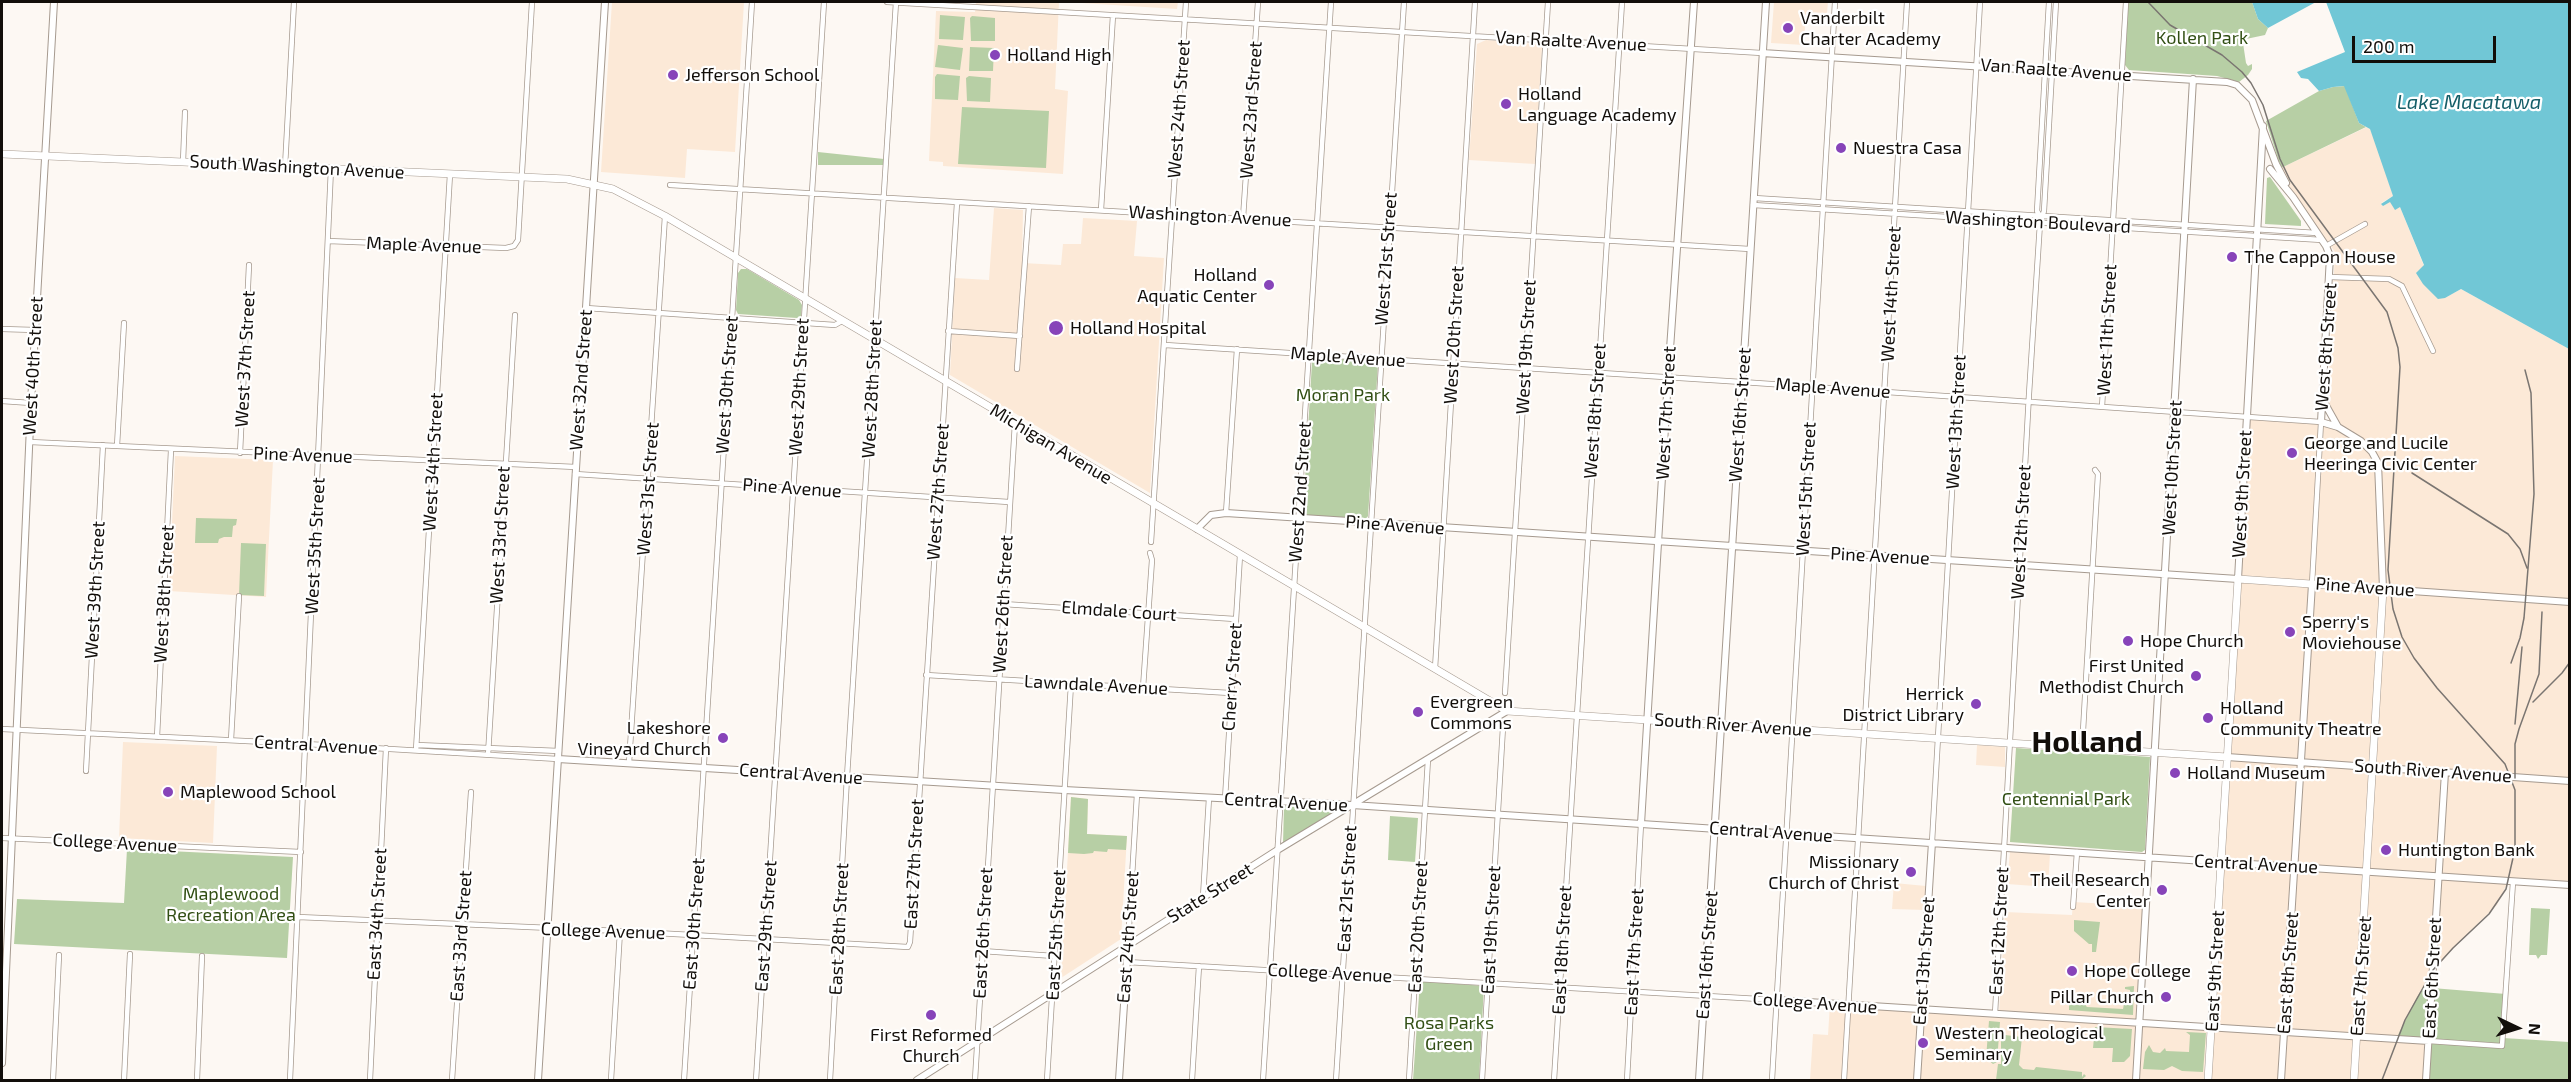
<!DOCTYPE html>
<style>
body{margin:0}
#map{position:relative;width:2571px;height:1082px;overflow:hidden;background:#fdf8f3;font-family:"Exo 2",sans-serif}
canvas{display:block}
.frame{position:absolute;inset:0;border:3px solid #120e0a;pointer-events:none}
.north{position:absolute;left:2487px;top:998px;width:60px;height:60px;-webkit-text-stroke:4px #fff;paint-order:stroke;rotate:94deg;font-size:16px;font-weight:700;line-height:24px;text-align:center;color:#120e0a}
.north::after{content:'';display:block;margin:auto;width:21px;height:27px;background:#120e0a;clip-path:polygon(50% 0,100% 100%,50% 72%,0 100%)}
.scale{position:absolute;left:2352px;top:36px;width:144px;height:27px;box-sizing:border-box;border:3px solid #120e0a;border-top:0;padding-left:8px;font-size:18px;line-height:21px;white-space:nowrap;color:#120e0a;-webkit-text-stroke:4px #fff;paint-order:stroke}
</style>
<div id="map">
<canvas width="2571" height="1082"></canvas>
<div class="frame"></div>
<div class="north">N</div>
<div class="scale">200 m</div>
</div>
<script>
const c = document.querySelector('canvas').getContext('2d');
c.lineJoin = 'round';
function fill(path, color) {
  c.fillStyle = color;
  c.fill(path, 'evenodd');
}
function poly(rows) {
  const path = new Path2D();
  for (const r of rows) {
    path.moveTo(r[0], r[1]);
    for (let i = 2; i < r.length; i += 2) path.lineTo(r[i], r[i + 1]);
  }
  return path;
}
function stroke(path, color, width, dash) {
  c.strokeStyle = color;
  c.lineWidth = width;
  c.lineCap = dash ? 'butt' : 'round';
  c.setLineDash(dash || []);
  c.stroke(path);
}
function write(font, color, halo, rows, align = 'center') {
  c.font = font + ' "Exo 2",sans-serif';
  c.lineWidth = 4.5;
  c.setLineDash([]);
  c.textBaseline = 'middle';
  c.strokeStyle = halo;
  c.fillStyle = color;
  for (const [text, x, y, turn = 0] of rows) {
    c.save();
    c.translate(x, y);
    c.rotate((+turn || 0) * Math.PI / 180);
    c.textAlign = isNaN(turn) ? turn : align;
    if (halo) c.strokeText(text, 0, 0);
    c.fillText(text, 0, 0);
    c.restore();
  }
}
const built = poly([
 [612,2,744,2,735,152,687,149,685,178,601,172],
 [976,2,1059,2,1055,89,1068,91,1063,174,943,166,943,162,929,161,936,11,975,12],
 [1066,2,1178,2,1177,9],
 [1774,2,1828,2,1827,13,1806,12,1804,45,1771,43],
 [1486,40,1535,44,1542,47,1535,164,1469,160,1477,44],
 [2367,127,2370,129,2376,142,2393,196,2381,203,2390,201,2400,207,2424,266,2445,298,2461,289,2569,349,2569,882,2510,880,2510,877,2497,905,2453,948,2433,972,2426,1080,2208,1080,2246,417,2314,422,2336,427,2327,410,2335,252,2291,189,2281,168],
 [994,208,1023,210,1022,263,1061,265,1063,244,1081,244,1083,218,1137,221,1134,256,1164,258,1150,493,950,375,955,278,989,280],
 [175,456,273,460,266,597,169,591],
 [123,742,217,746,213,843,119,838],
 [1977,745,2005,747,2005,767,1976,765],
 [1071,797,1088,799,1087,834,1127,836,1121,939,1061,978],
 [2010,852,2050,854,2048,887,2007,884],
 [1894,883,1926,886,1925,910,1892,909],
 [2073,902,2146,906,2139,1022,2207,1027,2204,1080,1810,1080,1813,1034,1828,1035,1830,1004,1999,1014,2005,912,2072,915]
]);
const green = poly([
 [2128,2,2252,2,2258,19,2268,28,2265,35,2246,39,2243,43,2246,63,2248,66,2252,64,2252,69,2248,75,2239,82,2217,76,2129,70,2125,65],
 [940,15,965,17,963,40,939,39],
 [972,16,995,18,995,41,971,41,970,18],
 [938,45,963,48,960,70,935,67],
 [970,47,994,48,993,71,969,71],
 [937,74,960,76,958,100,935,99,935,77],
 [969,76,991,78,990,102,967,101,966,78],
 [2345,86,2359,123,2366,127,2281,168,2266,121,2319,91,2333,87],
 [962,107,1049,111,1046,168,958,164],
 [818,152,884,159,883,165,818,165],
 [2270,177,2301,221,2301,226,2265,224,2267,178],
 [741,269,747,269,799,300,802,305,801,316,797,318,738,314,736,310,738,273],
 [1317,357,1375,362,1378,364,1368,516,1366,519,1307,516,1303,512,1312,362],
 [196,518,237,519,236,525,233,526,232,537,224,537,219,539,218,543,195,543],
 [241,543,266,544,264,596,239,595],
 [2016,748,2150,757,2145,850,2142,852,2010,842],
 [1071,797,1088,799,1087,834,1127,836,1126,850,1108,849,1107,852,1094,851,1093,853,1084,854,1068,853],
 [1284,806,1341,809,1283,844],
 [1390,816,1418,818,1415,862,1388,860],
 [127,849,293,857,287,958,14,944,17,899,124,903],
 [2531,908,2550,909,2547,955,2541,955,2538,959,2536,955,2529,955],
 [2074,920,2100,922,2096,952,2092,952,2092,944,2089,944,2074,931],
 [2433,972,2432,988,2506,994,2503,1038,2569,1042,2569,1080,2426,1080,2429,1041,2396,1039,2417,997],
 [1420,981,1484,986,1479,1080,1413,1080],
 [2134,986,2133,1015,2069,1010,2069,1004,2079,998,2087,1007,2123,1009,2124,1004,2129,1004,2130,990,2125,989,2125,987],
 [1989,1021,2000,1022,1997,1062,1993,1064,1986,1058],
 [2095,1027,2132,1029,2130,1056,2124,1062,2112,1062,2113,1048,2093,1048],
 [2186,1032,2206,1033,2203,1072,2182,1071,2172,1066,2164,1070,2143,1069,2145,1052,2149,1045,2153,1052,2160,1053,2165,1048,2166,1051,2189,1052,2190,1035],
 [2005,1035,2022,1037,2019,1065,2023,1069,2034,1070,2036,1067,2082,1072,2082,1077,2084,1074,2086,1076,2081,1080,1996,1080,1998,1064,2001,1064,2001,1038]
]);
const water = poly([
 [2252,2,2316,2,2268,28,2258,19],
 [2326,2,2569,2,2569,349,2461,289,2445,298,2438,299,2423,284,2416,273,2424,265,2400,207,2395,210,2390,202,2383,206,2381,204,2393,196,2370,129,2359,123,2344,86,2333,87,2319,91,2308,79,2301,78,2297,72,2345,52]
]);
const street = poly([
 [887,2,1762,53],
 [183,162,185,112],
 [285,167,294,2],
 [670,185,1750,249],
 [1754,198,2317,233],
 [1753,205,2322,240],
 [1101,210,1113,15],
 [2040,216,2037,211,2049,2],
 [1243,218,1258,2],
 [328,241,506,248,514,246,518,240,532,2],
 [2326,246,2365,224],
 [2330,277,2389,279,2402,286,2433,351],
 [586,308,835,325,842,321],
 [2,329,35,330],
 [948,331,1020,336],
 [1165,345,1742,382,2321,422,2312,584],
 [1017,369,1029,206],
 [2,401,31,403],
 [2102,407,2126,2],
 [30,442,576,467],
 [117,446,124,323],
 [240,453,249,265],
 [575,474,1009,502],
 [1226,513,1237,349],
 [1151,542,1186,2],
 [1003,604,1235,619],
 [1435,669,1475,2],
 [926,675,1230,693],
 [1143,688,1152,560,1150,553],
 [1505,693,1548,2],
 [2,729,306,744,558,759],
 [157,737,171,450],
 [231,740,239,596],
 [417,745,559,751],
 [2082,748,2098,474,2095,470],
 [416,750,450,174],
 [488,755,515,315],
 [629,763,665,216],
 [86,771,103,445],
 [1225,799,1240,555],
 [2,838,301,852],
 [1932,842,1980,2],
 [1203,897,1209,798],
 [2073,907,2077,852],
 [298,917,620,931,908,947,910,942,957,203],
 [1128,944,1137,794],
 [982,951,1054,956],
 [1127,962,1776,1000],
 [1995,1014,2029,394,2040,223,2044,211,2056,2],
 [2429,1041,2502,1046,2513,882],
 [53,1080,59,955],
 [124,1080,130,954],
 [197,1080,202,956],
 [290,1080,331,168],
 [370,1080,386,748],
 [452,1080,471,792],
 [611,1080,620,931],
 [684,1080,752,2],
 [756,1080,824,2],
 [830,1080,847,777,896,2],
 [975,1080,1015,423],
 [1047,1080,1071,684],
 [1192,1080,1199,966],
 [1263,1080,1331,2],
 [1336,1080,1404,2],
 [1409,1080,1428,759],
 [1482,1080,1503,727],
 [1554,1080,1622,2],
 [1627,1080,1641,824],
 [1772,1080,1835,2],
 [1844,1080,1907,2]
]);
const secondary = poly([
 [1762,53,2227,82,2237,85,2252,100,2276,164,2286,183],
 [2270,169,2293,197,2326,246,2330,256,2321,422,2338,427,2361,441,2372,452,2378,463,2383,589,2570,602],
 [2324,402,2338,427],
 [1197,529,1211,515,1226,513,2238,579,2263,126],
 [2227,757,2570,781],
 [558,759,1064,790,1352,805,2570,885],
 [1641,824,1668,378,1694,2],
 [1776,1000,2429,1041],
 [2,1063,31,403,54,2],
 [538,1080,605,2],
 [917,1080,1279,849,1507,711],
 [1119,1080,1128,944],
 [1699,1080,1766,2],
 [1917,1080,1932,842],
 [2136,1080,2193,79],
 [2281,1080,2312,584],
 [2426,1080,2445,772]
]);
const primary = poly([
 [2,154,567,179,613,189,665,216,1507,711,2227,757],
 [2208,1080,2238,579,2383,589,2354,1080]
]);
const rail = poly([
 [2148,2,2170,25,2222,55,2242,72,2251,83,2263,105,2280,159,2290,180,2387,312,2398,348,2400,367,2388,570,2393,609,2402,637,2414,658,2437,688,2505,764,2515,790,2515,849,2506,889,2489,914,2453,948,2433,970,2405,1020,2382,1080],
 [2412,473,2508,534,2520,549,2527,568],
 [2511,663,2520,638,2524,618,2534,494,2531,393,2525,370],
 [2533,702,2562,673,2570,662],
 [2515,724,2522,647],
 [2515,778,2515,744,2519,729,2539,674,2542,612]
]);
const markers = [
 [1788,28,6,"#8744b9"],
 [995,55,6,"#8744b9"],
 [673,75,6,"#8744b9"],
 [1506,104,6,"#8744b9"],
 [1841,148,6,"#8744b9"],
 [2232,257,6,"#8744b9"],
 [1269,285,6,"#8744b9"],
 [1056,328,8,"#8744b9"],
 [2292,453,6,"#8744b9"],
 [2290,632,6,"#8744b9"],
 [2128,641,6,"#8744b9"],
 [2196,676,6,"#8744b9"],
 [1976,704,6,"#8744b9"],
 [1418,712,6,"#8744b9"],
 [2208,718,6,"#8744b9"],
 [723,738,6,"#8744b9"],
 [2175,773,6,"#8744b9"],
 [168,792,6,"#8744b9"],
 [2386,850,6,"#8744b9"],
 [1911,872,6,"#8744b9"],
 [2162,890,6,"#8744b9"],
 [2072,971,6,"#8744b9"],
 [2166,997,6,"#8744b9"],
 [931,1015,6,"#8744b9"],
 [1923,1043,6,"#8744b9"]
];
const poiNames = [
 ["Vanderbilt",1800,18],
 ["Charter Academy",1800,39],
 ["Holland High",1007,55],
 ["Jefferson School",685,75],
 ["Holland",1518,94],
 ["Language Academy",1518,115],
 ["Nuestra Casa",1853,148],
 ["The Cappon House",2244,257],
 ["Holland",1257,275,"right"],
 ["Aquatic Center",1257,296,"right"],
 ["Holland Hospital",1070,328],
 ["George and Lucile",2304,443],
 ["Heeringa Civic Center",2304,464],
 ["Sperry's",2302,622],
 ["Moviehouse",2302,643],
 ["Hope Church",2140,641],
 ["First United",2184,666,"right"],
 ["Methodist Church",2184,687,"right"],
 ["Herrick",1964,694,"right"],
 ["District Library",1964,715,"right"],
 ["Evergreen",1430,702],
 ["Commons",1430,723],
 ["Holland",2220,708],
 ["Community Theatre",2220,729],
 ["Lakeshore",711,728,"right"],
 ["Vineyard Church",711,749,"right"],
 ["Holland Museum",2187,773],
 ["Maplewood School",180,792],
 ["Huntington Bank",2398,850],
 ["Missionary",1899,862,"right"],
 ["Church of Christ",1899,883,"right"],
 ["Theil Research",2150,880,"right"],
 ["Center",2150,901,"right"],
 ["Hope College",2084,971],
 ["Pillar Church",2154,997,"right"],
 ["Western Theological",1935,1033],
 ["Seminary",1935,1054],
 ["First Reformed",931,1035,"center"],
 ["Church",931,1056,"center"]
];
const parkNames = [
 ["Kollen Park",2202,38],
 ["Moran Park",1343,395],
 ["Centennial Park",2066,799],
 ["Maplewood",231,894],
 ["Recreation Area",231,915],
 ["Rosa Parks",1449,1023],
 ["Green",1449,1044]
];
const streetNames = [
 ["Van Raalte Avenue",1571,41,3],
 ["Van Raalte Avenue",2056,70,4],
 ["West 24th Street",1179,109,-86],
 ["West 23rd Street",1251,110,-86],
 ["South Washington Avenue",297,167,3],
 ["Washington Avenue",1210,216,3],
 ["Washington Boulevard",2038,222,3],
 ["Maple Avenue",424,245,2],
 ["West 21st Street",1386,259,-86],
 ["West 14th Street",1891,294,-87],
 ["West 11th Street",2107,330,-87],
 ["West 20th Street",1454,335,-87],
 ["West 19th Street",1526,347,-87],
 ["West 8th Street",2326,347,-86],
 ["Maple Avenue",1348,357,4],
 ["West 37th Street",245,359,-87],
 ["West 40th Street",33,366,-87],
 ["West 32nd Street",581,380,-86],
 ["West 30th Street",727,385,-86],
 ["West 29th Street",799,387,-87],
 ["Maple Avenue",1833,388,4],
 ["West 28th Street",872,389,-87],
 ["West 18th Street",1595,411,-86],
 ["West 17th Street",1666,413,-87],
 ["West 16th Street",1740,415,-86],
 ["West 13th Street",1956,422,-87],
 ["Michigan Avenue",1051,444,31],
 ["Pine Avenue",303,455,2],
 ["West 34th Street",433,462,-87],
 ["West 10th Street",2172,468,-87],
 ["Pine Avenue",792,488,4],
 ["West 31st Street",648,489,-86],
 ["West 15th Street",1806,489,-87],
 ["West 27th Street",938,492,-86],
 ["West 22nd Street",1300,492,-86],
 ["West 9th Street",2242,494,-87],
 ["Pine Avenue",1395,525,4],
 ["West 12th Street",2021,532,-87],
 ["West 33rd Street",500,535,-87],
 ["West 35th Street",315,546,-87],
 ["Pine Avenue",1880,556,3],
 ["Pine Avenue",2365,587,4],
 ["West 39th Street",95,590,-87],
 ["West 38th Street",164,594,-87],
 ["West 26th Street",1003,604,-87],
 ["Elmdale Court",1119,611,4],
 ["Cherry Street",1232,677,-86],
 ["Lawndale Avenue",1096,685,3],
 ["South River Avenue",1733,725,4],
 ["Central Avenue",316,745,3],
 ["South River Avenue",2433,771,4],
 ["Central Avenue",801,774,4],
 ["Central Avenue",1286,802,3],
 ["Central Avenue",1771,832,4],
 ["College Avenue",115,843,3],
 ["East 27th Street",914,864,-87],
 ["Central Avenue",2256,864,3],
 ["East 21st Street",1347,889,-87],
 ["State Street",1210,893,-32],
 ["East 34th Street",377,914,-87],
 ["East 30th Street",694,924,-86],
 ["East 29th Street",766,926,-86],
 ["East 20th Street",1418,927,-87],
 ["East 28th Street",839,929,-87],
 ["East 19th Street",1491,930,-87],
 ["College Avenue",603,931,2],
 ["East 12th Street",1999,931,-87],
 ["East 26th Street",983,933,-87],
 ["East 25th Street",1056,935,-87],
 ["East 33rd Street",461,936,-86],
 ["East 24th Street",1128,937,-86],
 ["East 18th Street",1562,950,-87],
 ["East 17th Street",1634,952,-87],
 ["East 16th Street",1707,955,-86],
 ["East 13th Street",1924,961,-86],
 ["East 9th Street",2215,971,-87],
 ["College Avenue",1330,973,3],
 ["East 8th Street",2288,973,-86],
 ["East 7th Street",2361,976,-86],
 ["East 6th Street",2432,978,-87],
 ["College Avenue",1815,1003,4]
];
const waterNames = [
 ["Lake Macatawa",2469,102]
];
const townNames = [
 ["Holland",2087,742]
];
fill(built, '#fce9d7');
fill(green, '#b7cfa5');
fill(water, '#71c7d6');
stroke(street, '#a69a8f', 6);
stroke(secondary, '#a69a8f', 8);
stroke(primary, '#a69a8f', 8);
stroke(street, '#fff', 4.5);
stroke(secondary, '#fff', 6);
stroke(primary, '#fff', 7);
stroke(rail, '#7a7571', 1.5);
for (const [x, y, r, color] of markers) {
  const dot = new Path2D();
  dot.arc(x, y, r, 0, 2 * Math.PI);
  c.fillStyle = color;
  c.fill(dot);
  stroke(dot, '#fff', 2);
}
write('18px', '#120e0a', '#fff', poiNames, 'left');
write('18px', '#324f14', '#fff', parkNames);
write('18px', '#120e0a', '#fff', streetNames);
write('italic 20px', '#155e68', '#fff', waterNames);
write('bold 30px', '#120e0a', '#fff', townNames);
</script>
